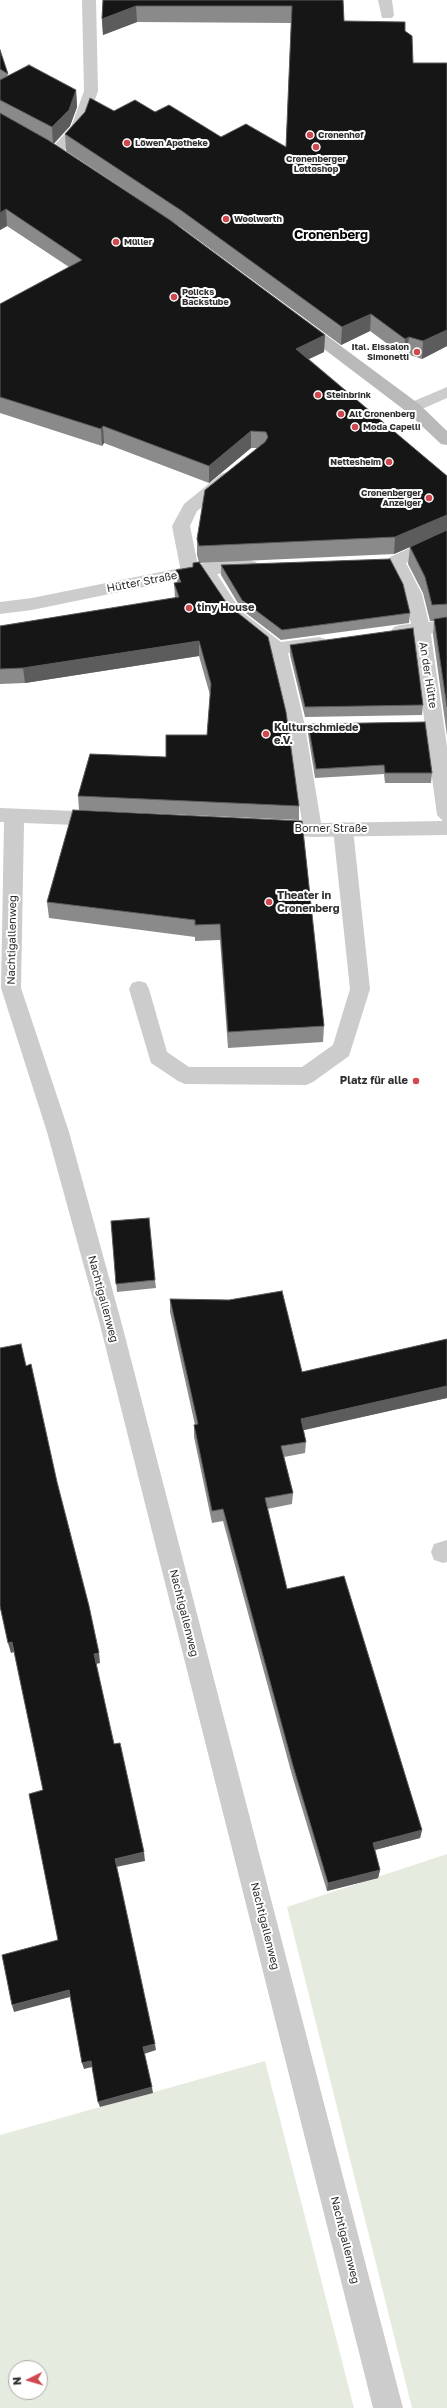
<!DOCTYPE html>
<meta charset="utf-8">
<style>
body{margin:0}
#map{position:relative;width:447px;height:2408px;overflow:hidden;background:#fff;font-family:"Golos Text",sans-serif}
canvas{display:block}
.north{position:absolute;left:8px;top:2360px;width:40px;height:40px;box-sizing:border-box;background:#fff;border:1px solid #acacac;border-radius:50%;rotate:265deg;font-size:11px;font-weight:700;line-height:16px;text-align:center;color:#2f2f2f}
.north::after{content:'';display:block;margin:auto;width:14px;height:18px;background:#d0484f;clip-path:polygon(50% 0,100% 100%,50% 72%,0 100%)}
</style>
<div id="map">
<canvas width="447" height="2408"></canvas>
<div class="north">N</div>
</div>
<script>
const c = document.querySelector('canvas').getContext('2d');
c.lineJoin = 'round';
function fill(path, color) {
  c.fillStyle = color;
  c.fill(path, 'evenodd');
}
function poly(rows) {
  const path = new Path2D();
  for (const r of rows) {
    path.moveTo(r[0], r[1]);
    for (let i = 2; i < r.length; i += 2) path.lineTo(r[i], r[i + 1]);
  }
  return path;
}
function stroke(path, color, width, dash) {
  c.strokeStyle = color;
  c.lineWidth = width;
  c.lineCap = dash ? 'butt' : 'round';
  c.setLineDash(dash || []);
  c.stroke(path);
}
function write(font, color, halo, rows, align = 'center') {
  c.font = font + ' "Golos Text",sans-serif';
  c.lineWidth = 4;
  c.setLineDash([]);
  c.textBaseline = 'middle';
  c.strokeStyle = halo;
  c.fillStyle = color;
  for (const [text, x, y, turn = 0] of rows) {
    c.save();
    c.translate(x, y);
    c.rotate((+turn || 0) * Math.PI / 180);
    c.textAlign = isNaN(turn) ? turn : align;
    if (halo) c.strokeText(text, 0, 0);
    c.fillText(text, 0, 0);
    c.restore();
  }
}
const green = poly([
 [447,1854,447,2408,412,2408,287,1907],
 [265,2061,354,2408,0,2408,0,2135],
 [16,2368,40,2368,40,2392,16,2392]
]);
const service = poly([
 [82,0,96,0,98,91,85,128,60,155,55,156,48,152,71,127,84,91,82,0],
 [378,0,392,0,394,15,392,18,382,18,378,0],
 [227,472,233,474,236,478,233,482,197,511,190,526,198,566,205,563,250,560,256,562,259,566,256,570,217,574,241,611,281,642,319,637,325,639,328,643,325,647,278,655,272,653,229,619,198,573,196,576,190,578,184,576,181,572,172,526,184,504,221,474,227,472],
 [447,620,447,632,400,637,394,635,391,631,394,627,400,625,447,620],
 [343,822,350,824,353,829,370,989,349,1056,313,1082,306,1085,185,1084,178,1081,151,1063,129,989,132,983,139,981,146,983,149,989,167,1052,189,1067,302,1067,333,1045,350,989,333,829,336,824,343,822],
 [447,1540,447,1562,443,1563,434,1560,431,1552,434,1544,447,1540]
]);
const minor = poly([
 [447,387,447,398,413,413,407,412,405,408,407,404,447,387],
 [447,531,447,544,406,563,422,594,430,628,447,747,447,835,313,837,265,833,262,828,265,823,272,821,302,822,287,726,269,649,272,645,278,643,284,645,287,649,305,726,321,823,443,821,437,815,412,628,404,594,387,561,390,557,447,531],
 [205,563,211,565,214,569,211,573,32,610,0,614,0,602,32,598,205,563],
 [0,808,100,812,107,814,110,819,107,824,100,826,24,823,21,988,69,1132,121,1321,403,2408,373,2408,99,1321,47,1132,1,988,4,822,0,822,0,808]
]);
const secondary = poly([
 [301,319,307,321,419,404,447,431,447,445,441,444,407,412,295,327,293,324,295,321,301,319]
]);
const wall = poly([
 [103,0,343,0,344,21,405,31,413,63,447,63,447,346,422,359,407,354,404,356,370,331,341,345,182,228,171,221,325,335,324,352,309,359,447,476,447,736,433,635,434,621,430,621,423,593,408,564,410,547,430,538,394,554,199,563,299,806,299,820,79,810,78,796,166,757,207,735,210,695,199,656,25,683,0,684,0,626,175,598,174,583,177,583,176,570,193,567,199,562,197,555,197,539,257,448,251,448,209,483,104,443,102,446,0,413,0,304,69,267,7,226,0,230,0,50,8,76,76,90,77,107,70,126,54,144,145,203,66,151,65,134,114,111,155,112,221,137,286,147,291,23,137,22,103,35,102,19],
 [221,565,410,613,409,623,281,640,242,610,221,575],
 [290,645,423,705,422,715,305,717,290,655],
 [308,724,432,773,431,783,385,783,384,774,315,778,308,734],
 [302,821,324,1026,323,1042,228,1048,220,940,195,941,195,937,49,918,47,902],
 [111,1221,155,1280,156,1288,117,1292],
 [170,1299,302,1372,447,1339,447,1398,303,1430,306,1442,305,1453,284,1457,293,1493,292,1504,267,1509,287,1589,422,1830,420,1838,375,1850,380,1870,378,1878,327,1891,292,1775,223,1521,212,1523,194,1437,194,1425,195,1425,170,1312]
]);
const shadedWall = poly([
 [136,6,137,22,103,35,102,19],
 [76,90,77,107,70,126,53,144,52,127],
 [6,209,7,226,0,230,0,213],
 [371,314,370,331,341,345,342,327],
 [447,330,447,346,422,359,423,341],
 [325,335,324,352,296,365,296,349],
 [409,337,407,354,404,356,405,339],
 [103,426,104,443,102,446,101,429],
 [251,431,251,448,209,483,209,466],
 [447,515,447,531,394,554,395,537],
 [199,641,199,656,25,683,23,668],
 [447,1386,447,1398,300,1431,301,1419],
 [12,1642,14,1652,11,1653,8,1643],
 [99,1653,100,1663,96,1664,94,1654],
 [422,1830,420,1838,371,1851,373,1843],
 [144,1852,145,1861,116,1867,115,1859],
 [380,1870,378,1878,327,1891,328,1883],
 [69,1990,70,1997,14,2012,12,2005],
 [155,2044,156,2050,144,2054,143,2047],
 [91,2061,92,2067,84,2069,82,2063],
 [152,2087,153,2093,100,2107,98,2102]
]);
const building = poly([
 [103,0,343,0,344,21,405,22,405,31,412,36,413,63,447,63,447,330,423,341,409,337,405,339,371,314,342,327,182,211,65,134,85,112,90,98,114,111,135,100,155,112,169,105,221,137,246,124,286,147,292,6,136,6,102,19,103,0],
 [0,50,8,74,0,69,0,50],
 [29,65,76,90,69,110,52,127,0,100,0,80,29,65],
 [0,113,48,140,170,220,325,335,296,349,447,476,447,515,395,537,199,546,197,539,205,490,265,442,268,437,266,432,251,431,209,466,103,426,101,429,0,397,0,304,82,260,6,209,0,213,0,113],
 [447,530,447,604,432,605,425,577,410,547,447,530],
 [390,559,403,584,410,613,282,630,242,600,221,565,390,559],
 [199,562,228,605,268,637,286,712,299,806,78,796,90,754,166,757,166,735,207,735,211,684,199,641,23,668,0,669,0,626,179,597,174,583,181,582,176,570,193,567,193,563,199,562],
 [447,617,447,707,434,619,447,617],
 [413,628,423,705,305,707,290,645,413,628],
 [425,722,432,773,385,773,384,765,316,769,308,724,425,722],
 [73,810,302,821,324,1026,228,1032,220,924,195,925,195,920,47,902,73,810],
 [149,1218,155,1280,116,1284,111,1221,149,1218],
 [282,1291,302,1372,447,1339,447,1386,301,1419,306,1442,281,1446,293,1493,265,1498,287,1589,344,1576,422,1830,373,1843,380,1870,328,1883,293,1766,223,1509,212,1511,194,1425,198,1424,170,1299,229,1300,282,1291],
 [21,1344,26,1366,31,1364,57,1482,89,1606,99,1653,94,1654,114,1744,120,1743,144,1852,115,1859,155,2044,143,2047,152,2087,98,2102,91,2061,82,2063,69,1990,12,2005,2,1955,58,1940,29,1794,43,1790,12,1642,8,1643,0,1606,0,1348,21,1344]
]);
const markers = [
 [310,135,4,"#d0484f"],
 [127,143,4,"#d0484f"],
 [316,147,4,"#d0484f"],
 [226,219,4,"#d0484f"],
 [116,242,4,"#d0484f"],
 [174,297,4,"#d0484f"],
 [417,352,4,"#d0484f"],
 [318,395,4,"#d0484f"],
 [341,414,4,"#d0484f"],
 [355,427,4,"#d0484f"],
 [389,462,4,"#d0484f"],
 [429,498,4,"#d0484f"],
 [189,608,4,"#d0484f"],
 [266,734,4,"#d0484f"],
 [269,902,4,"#d0484f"],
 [416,1081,4,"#d0484f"]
];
const farPoinames = [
 ["Cronenhof",318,135],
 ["Löwen Apotheke",135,143],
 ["Cronenberger",316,159,"center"],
 ["Lottoshop",316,169,"center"],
 ["Woolworth",234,219],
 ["Müller",124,242],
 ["Policks",182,292],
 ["Backstube",182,302],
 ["Ital. Eissalon",409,347,"right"],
 ["Simonetti",409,357,"right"],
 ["Steinbrink",326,395],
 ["Alt Cronenberg",349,414],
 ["Moda Capelli",363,427],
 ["Nettesheim",381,462,"right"],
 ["Cronenberger",421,493,"right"],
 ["Anzeiger",421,503,"right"]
];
const streetNames = [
 ["Hütter Straße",142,582,-11],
 ["An der Hütte",428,675,81],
 ["Borner Straße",331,829],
 ["Nachtigallenweg",12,940,-89],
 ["Nachtigallenweg",103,1299,75],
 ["Nachtigallenweg",184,1613,76],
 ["Nachtigallenweg",265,1926,76],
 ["Nachtigallenweg",345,2240,76]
];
const poiNames = [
 ["tiny House",197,608],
 ["Kulturschmiede",274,728],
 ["e.V.",274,741],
 ["Theater in",277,896],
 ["Cronenberg",277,909],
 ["Platz für alle",408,1081,"right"]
];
const farDistrictnames = [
 ["Cronenberg",331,235]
];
fill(green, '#e5ebdf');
fill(service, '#ccc');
fill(minor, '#ccc');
fill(secondary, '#b9b9b9');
fill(wall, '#8a8a8a');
fill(shadedWall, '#5c5c5c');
fill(building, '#161616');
stroke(building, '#5c5c5c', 1);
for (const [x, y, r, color] of markers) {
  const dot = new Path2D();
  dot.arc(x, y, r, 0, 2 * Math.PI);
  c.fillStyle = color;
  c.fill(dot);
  stroke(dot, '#fff', 1.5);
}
write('bold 9px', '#2f2f2f', '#fff', farPoinames, 'left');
write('11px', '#2f2f2f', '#fff', streetNames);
write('bold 11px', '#2f2f2f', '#fff', poiNames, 'left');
write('bold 13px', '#000', '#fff', farDistrictnames);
</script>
